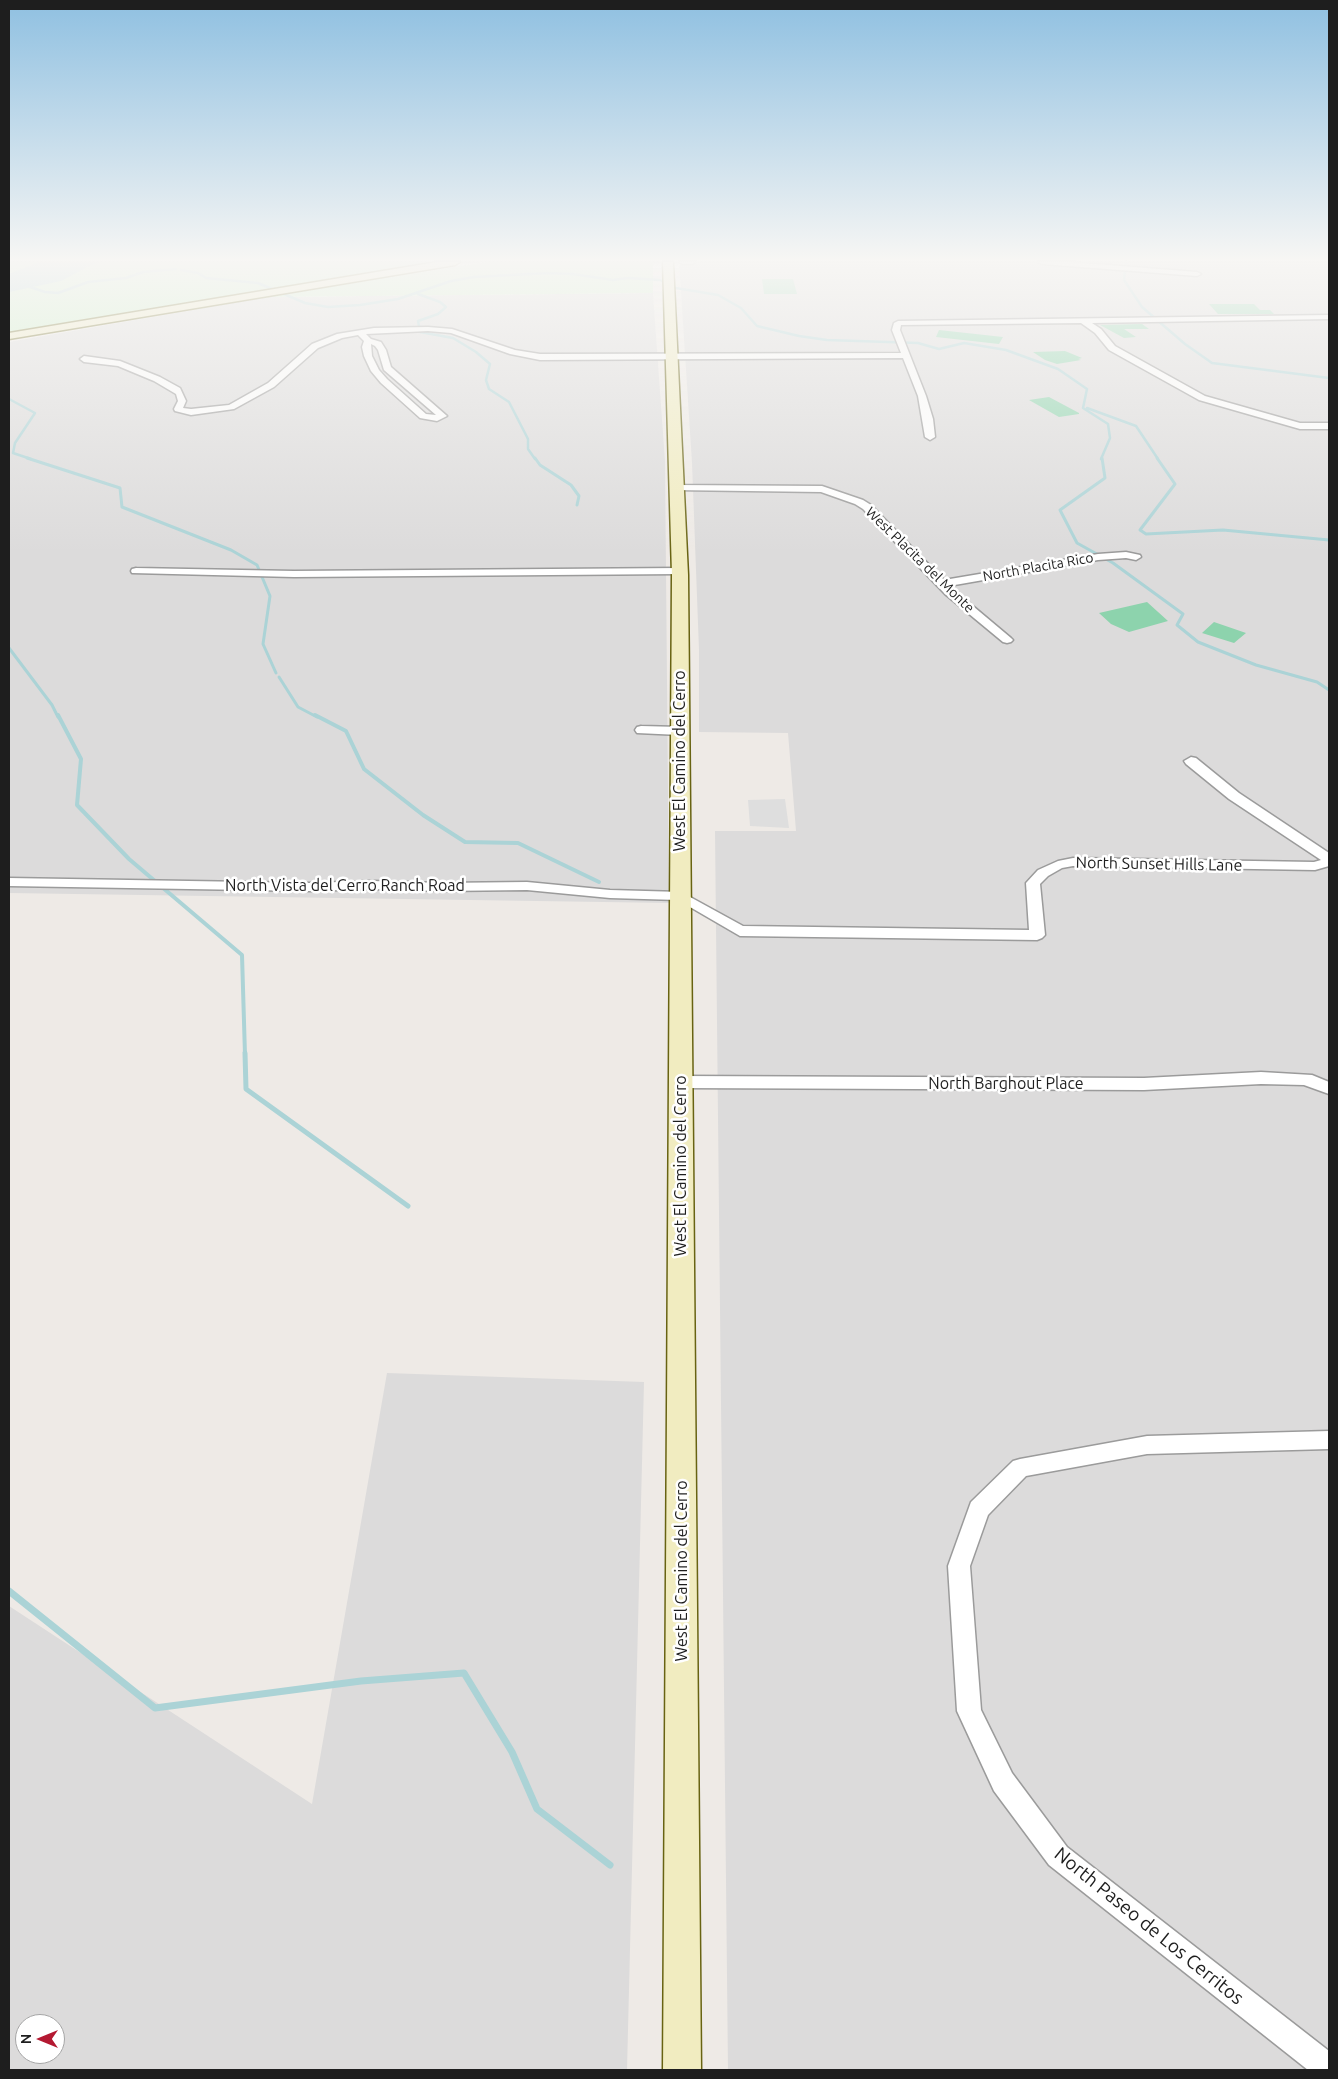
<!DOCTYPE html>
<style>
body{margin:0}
#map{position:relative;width:1338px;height:2079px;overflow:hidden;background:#eeeae6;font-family:Ubuntu,sans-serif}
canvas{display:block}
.frame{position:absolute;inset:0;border:10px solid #1e1e1e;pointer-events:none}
.north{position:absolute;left:15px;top:2014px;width:50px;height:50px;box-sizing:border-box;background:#fff;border:1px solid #a5a5a5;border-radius:50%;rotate:270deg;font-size:14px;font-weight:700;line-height:20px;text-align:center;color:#1e1e1e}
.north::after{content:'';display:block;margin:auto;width:18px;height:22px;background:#b41932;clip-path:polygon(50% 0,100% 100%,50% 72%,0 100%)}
</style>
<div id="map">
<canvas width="1338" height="2079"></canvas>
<div class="frame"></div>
<div class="north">N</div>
</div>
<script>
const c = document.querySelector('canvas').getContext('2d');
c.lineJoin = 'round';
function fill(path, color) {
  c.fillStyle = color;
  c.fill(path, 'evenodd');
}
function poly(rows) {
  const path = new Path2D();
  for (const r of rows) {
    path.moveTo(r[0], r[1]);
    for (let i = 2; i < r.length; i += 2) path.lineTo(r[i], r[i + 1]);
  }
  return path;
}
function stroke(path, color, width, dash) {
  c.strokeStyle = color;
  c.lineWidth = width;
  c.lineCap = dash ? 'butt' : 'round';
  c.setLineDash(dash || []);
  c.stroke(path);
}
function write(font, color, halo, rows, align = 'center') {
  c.font = font + ' Ubuntu,sans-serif';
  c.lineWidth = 5;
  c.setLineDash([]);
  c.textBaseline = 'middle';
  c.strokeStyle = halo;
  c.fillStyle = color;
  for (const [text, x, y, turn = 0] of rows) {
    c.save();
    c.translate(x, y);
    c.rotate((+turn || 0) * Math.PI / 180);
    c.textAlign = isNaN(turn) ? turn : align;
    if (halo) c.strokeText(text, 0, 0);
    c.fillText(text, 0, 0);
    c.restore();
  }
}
const residential = poly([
 [679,262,1329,262,1329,2070,728,2070,715,831,796,831,788,733,699,732,699,650,692,463],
 [653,293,665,461,669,903,9,893,9,342,268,297],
 [387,1373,644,1382,627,2070,9,2070,9,1606,312,1804],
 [25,2024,55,2024,55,2054,25,2054]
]);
const park = poly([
 [9,262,431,262,9,332],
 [486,262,653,262,653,293,268,297]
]);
const pitch = poly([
 [762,279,793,279,797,294,764,294],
 [1209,304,1254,304,1260,310,1270,310,1274,314,1218,314],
 [1142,324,1149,329,1124,329,1136,337,1124,338,1100,325],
 [939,330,1003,337,999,344,936,337],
 [1065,351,1082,358,1078,359,1081,360,1057,364,1045,360,1033,352],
 [1049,397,1079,413,1079,414,1059,417,1029,400],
 [1147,602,1168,621,1129,632,1111,624,1099,613],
 [1214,622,1246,633,1234,643,1202,633]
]);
const parking = poly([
 [785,799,789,828,750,826,748,800]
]);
const water = poly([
 [39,262,100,262,9,287,9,274]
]);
const streamFar4 = poly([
 [1126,262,1124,280,1142,307,1185,344,1212,363,1329,378],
 [181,270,198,273,206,278,258,283,305,303,328,307,360,305,398,299,451,281,474,277,548,273,573,274,613,280,628,278,660,280,676,288,718,295,741,308,757,326,799,336,827,340,918,343,939,349,964,343,1006,350,1058,369,1087,389,1083,408,1108,424,1110,438,1101,459],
 [24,285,45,292,58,293,88,282,126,278,143,272,176,269],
 [418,294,440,302,446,307,438,314,418,321,419,326],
 [420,332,453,338,476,352,490,364,486,380,489,389,509,402,528,439,528,449,535,459],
 [9,399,35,413,15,443,13,453,31,459],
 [1087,408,1136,426,1158,459]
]);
const streamFar3 = poly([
 [27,458,120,488,122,507,231,550,257,565,270,596,263,644,276,673],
 [535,458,540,465,571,485,579,496,577,505],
 [1102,458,1105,478,1060,510,1077,543,1113,563,1183,614,1177,625,1198,642,1256,665,1317,682,1329,690],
 [1157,458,1175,484,1140,530,1146,534,1223,530,1329,540],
 [9,648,52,705,58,717],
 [279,677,298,707,317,717]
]);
const streamFar2 = poly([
 [58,715,81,759,77,805,129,859,242,955,245,1055],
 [315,715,346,731,364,769,423,815,465,842,518,843,599,882]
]);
const streamFar1 = poly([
 [245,1053,246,1089,408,1206]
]);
const stream = poly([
 [9,1591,155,1708,361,1681,464,1673,512,1752,537,1809,610,1865]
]);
const river = poly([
 [82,262,97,262,61,281,9,292,9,284,53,275,82,262]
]);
const street = poly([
 [679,262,696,262,692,264,683,264,679,262],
 [1038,262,1070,262,1197,272,1201,274,1197,276,1042,264,1038,262],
 [1329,315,1329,319,1092,323,1101,329,1115,346,1205,396,1300,423,1329,423,1329,429,1300,429,1199,400,1109,350,1095,333,1081,323,901,325,900,330,926,396,933,419,935,437,930,440,925,437,918,396,903,358,540,360,510,354,451,333,428,331,366,334,371,339,381,342,386,350,391,367,447,416,437,421,420,418,381,383,371,371,364,356,362,347,364,341,358,335,342,338,318,348,274,387,234,409,191,415,175,411,174,409,178,401,176,394,154,381,118,366,84,362,80,359,84,356,120,361,160,377,180,388,186,401,183,408,191,409,229,405,268,383,312,344,337,334,374,328,428,327,452,329,515,350,540,354,901,353,892,330,894,323,898,321,1329,315],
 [371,344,375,346,378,350,384,370,436,415,426,414,387,379,379,370,372,356,371,344],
 [677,485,822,486,863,500,871,505,944,580,1098,554,1126,552,1140,555,1141,557,1136,560,1126,558,1098,560,949,586,1011,638,1013,640,1011,642,1007,643,1003,642,945,594,863,509,855,504,821,492,674,490,674,486,677,485],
 [136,568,294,571,680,568,685,571,680,574,294,577,132,573,131,571,132,569,136,568],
 [641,726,680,727,686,731,680,735,637,733,635,730,637,727,641,726],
 [1191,757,1196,758,1239,793,1329,853,1329,866,1315,870,1073,866,1062,868,1048,876,1040,884,1045,935,1042,938,1037,940,740,936,678,900,610,898,527,890,442,891,372,889,309,891,9,886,9,878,309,883,372,881,442,883,527,882,610,890,681,892,743,926,1029,930,1026,883,1038,870,1058,861,1073,858,1314,862,1321,860,1229,799,1186,764,1184,761,1191,757],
 [1261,1072,1312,1075,1329,1082,1329,1094,1304,1085,1261,1084,1144,1090,681,1088,675,1086,673,1082,675,1078,681,1076,1144,1078,1261,1072],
 [1329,1431,1329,1449,1147,1454,1026,1476,988,1515,970,1566,981,1710,1012,1773,1067,1847,1329,2051,1329,2070,1308,2070,1049,1865,994,1791,957,1711,948,1566,971,1502,1013,1461,1020,1459,1147,1436,1329,1431]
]);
const secondary = poly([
 [437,262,460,262,455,265,9,339,9,333,437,262],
 [663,262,673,262,688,575,701,2070,663,2070,672,575,663,262]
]);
const farStreetnames = [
 ["West Placita del Monte",920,560,44],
 ["North Placita Rico",1038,567,-10]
];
const streetNames = [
 ["West El Camino del Cerro",680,761,-90],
 ["North Sunset Hills Lane",1159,864,1],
 ["North Vista del Cerro Ranch Road",345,886],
 ["North Barghout Place",1006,1084],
 ["West El Camino del Cerro",681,1166,-90],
 ["West El Camino del Cerro",682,1571,-90]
];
const nearStreetnames = [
 ["North Paseo de Los Cerritos",1149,1926,39]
];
fill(residential, '#dcdbdb');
fill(park, '#ccf3c8');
fill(pitch, '#8dd3ad');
fill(parking, '#dedede');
fill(water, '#abd3d6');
stroke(streamFar4, '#abd3d6', 2.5);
stroke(streamFar3, '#abd3d6', 3);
stroke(streamFar2, '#abd3d6', 4);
stroke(streamFar1, '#abd3d6', 5);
stroke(stream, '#abd3d6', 7);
fill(river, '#abd3d6');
stroke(street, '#9b9b9b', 3);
stroke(secondary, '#686312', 3);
fill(street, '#fff');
fill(secondary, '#f1ecc0');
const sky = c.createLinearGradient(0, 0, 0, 553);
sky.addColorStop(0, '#8fc0e1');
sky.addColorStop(0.47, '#f7f6f4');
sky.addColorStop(1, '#f7f6f400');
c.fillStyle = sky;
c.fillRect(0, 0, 1338, 553);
write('14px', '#1e1e1e', '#fff', farStreetnames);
write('16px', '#1e1e1e', '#fff', streetNames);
write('19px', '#1e1e1e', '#fff', nearStreetnames);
</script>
